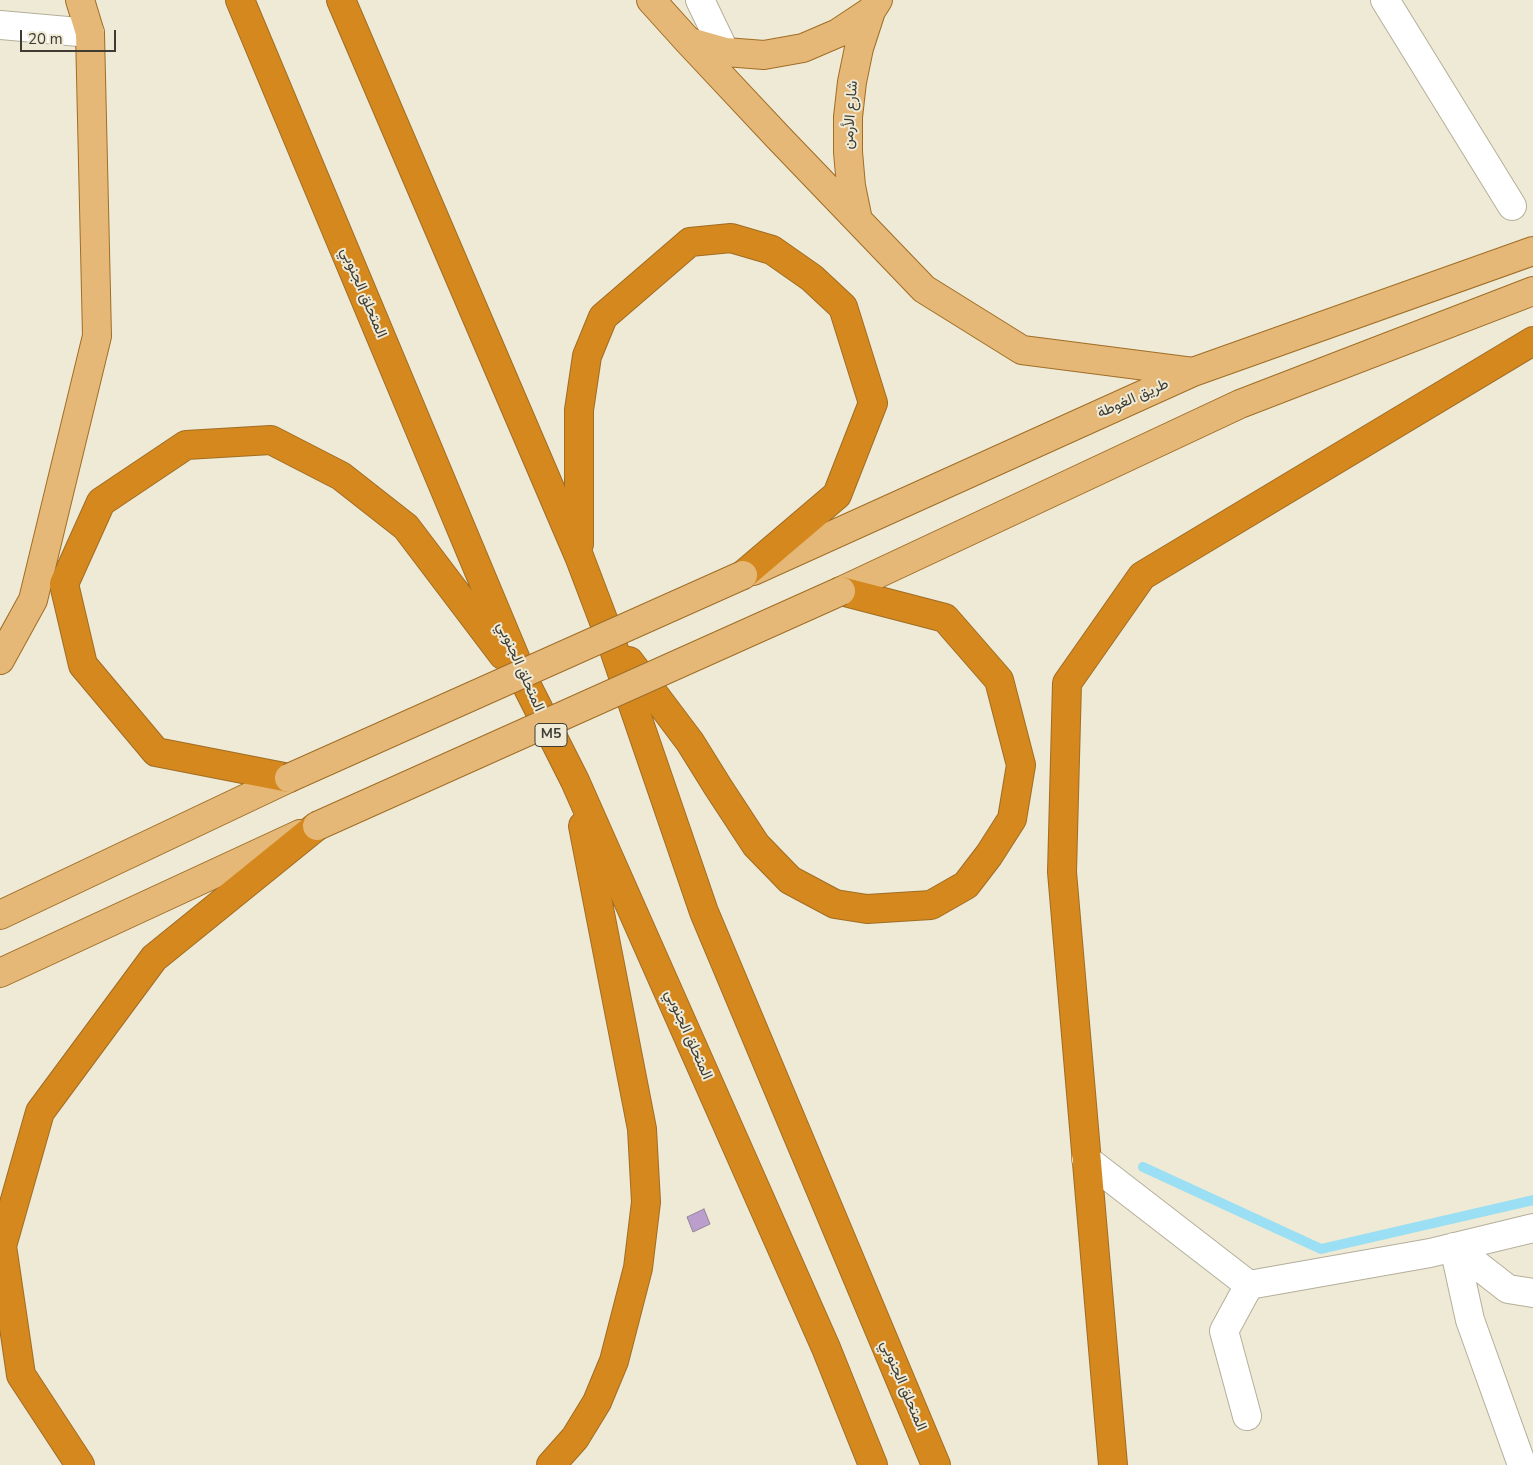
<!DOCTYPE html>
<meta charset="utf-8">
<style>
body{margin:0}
#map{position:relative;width:1533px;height:1465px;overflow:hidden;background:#efead5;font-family:"Nunito Sans",sans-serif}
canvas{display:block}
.scale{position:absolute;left:20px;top:30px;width:96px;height:22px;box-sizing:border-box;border:2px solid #3e3c33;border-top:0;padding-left:6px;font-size:15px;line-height:18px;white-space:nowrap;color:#3e3c33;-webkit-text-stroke:4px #efead5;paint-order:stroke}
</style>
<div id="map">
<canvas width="1533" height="1465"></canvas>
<div class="scale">20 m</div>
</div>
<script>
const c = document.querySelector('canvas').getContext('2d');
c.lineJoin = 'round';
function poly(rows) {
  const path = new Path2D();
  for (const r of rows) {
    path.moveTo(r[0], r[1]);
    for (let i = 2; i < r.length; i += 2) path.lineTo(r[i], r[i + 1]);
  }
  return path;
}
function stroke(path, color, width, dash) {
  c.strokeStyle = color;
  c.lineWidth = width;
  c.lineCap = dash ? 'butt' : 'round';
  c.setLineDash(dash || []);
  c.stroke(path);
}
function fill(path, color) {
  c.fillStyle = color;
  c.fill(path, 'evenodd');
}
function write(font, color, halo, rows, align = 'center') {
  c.font = font + ' "Nunito Sans",Vazirmatn,sans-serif';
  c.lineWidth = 4;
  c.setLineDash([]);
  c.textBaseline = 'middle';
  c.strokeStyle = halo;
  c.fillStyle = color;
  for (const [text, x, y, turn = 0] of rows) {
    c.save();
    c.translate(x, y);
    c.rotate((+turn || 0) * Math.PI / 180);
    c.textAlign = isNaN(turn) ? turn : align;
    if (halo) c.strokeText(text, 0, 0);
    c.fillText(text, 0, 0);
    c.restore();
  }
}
const stream = poly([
 [1143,1167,1321,1249,1533,1200]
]);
const building = poly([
 [704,1209,710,1224,693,1232,687,1217,704,1209]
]);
const minor = poly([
 [700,0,725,52],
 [1385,0,1512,206],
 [0,25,90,33],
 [1086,1159,1249,1285,1430,1253,1533,1228],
 [1454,1247,1470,1320,1522,1465],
 [1454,1247,1508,1289,1533,1293],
 [1247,1416,1224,1331,1249,1285]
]);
const major = poly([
 [651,0,688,41,778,137,924,289,1022,350,1193,372],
 [690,42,725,52,764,55,803,48,838,33,871,11],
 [858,220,851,186,848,152,848,117,852,82,859,48,871,11,878,0],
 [753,571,1193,372,1533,251],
 [841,591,1240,404,1533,291],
 [0,660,33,600,97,336,90,33,80,0],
 [0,915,289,778],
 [0,973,300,834]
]);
const highway = poly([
 [240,0,527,686,575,781,826,1348,873,1465],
 [341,0,579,556,609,635,704,912,936,1465],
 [579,544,579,410,587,356,603,317,690,242,731,238,772,250,812,278,843,307,873,403,837,495,743,575],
 [629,661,690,742,718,787,756,845,790,880,835,904,867,909,931,905,966,885,989,855,1012,819,1021,765,999,680,945,618,841,591],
 [289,778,156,752,83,665,64,584,101,502,186,445,271,440,341,476,406,527,503,655],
 [80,1465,21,1375,2,1246,40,1112,154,958,317,826],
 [551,1465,575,1438,597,1402,614,1361,638,1268,646,1202,642,1129,583,826],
 [1113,1465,1062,872,1067,683,1142,576,1533,341]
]);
const majorBridge = poly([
 [289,778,743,575],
 [317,826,841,591]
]);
const shields = [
 [551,735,32]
];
const shieldNames = [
 ["M5",551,735]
];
const streetNames = [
 ["شارع الأرمن",851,115,-86],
 ["المتحلق الجنوبي",363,293,67],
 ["طريق الغوطة",1133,399,-24],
 ["المتحلق الجنوبي",520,667,66],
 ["المتحلق الجنوبي",688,1035,66],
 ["المتحلق الجنوبي",903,1386,67]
];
stroke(stream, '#9adff3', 10);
fill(building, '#bc9ecd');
stroke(building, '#918698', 1);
stroke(minor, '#b4af9b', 30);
stroke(major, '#a06d25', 30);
stroke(highway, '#a06d25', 30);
stroke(minor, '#fff', 28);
stroke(major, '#e5b877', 28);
stroke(highway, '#d4881d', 28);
stroke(majorBridge, '#a06d25', 30, []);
stroke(majorBridge, '#e5b877', 28);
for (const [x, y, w] of shields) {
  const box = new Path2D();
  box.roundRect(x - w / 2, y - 11.5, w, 23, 4);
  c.fillStyle = '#efead5';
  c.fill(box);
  stroke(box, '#3e3c33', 1);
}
write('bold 14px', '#3e3c33', null, shieldNames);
write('15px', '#3e3c33', '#efead5', streetNames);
</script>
